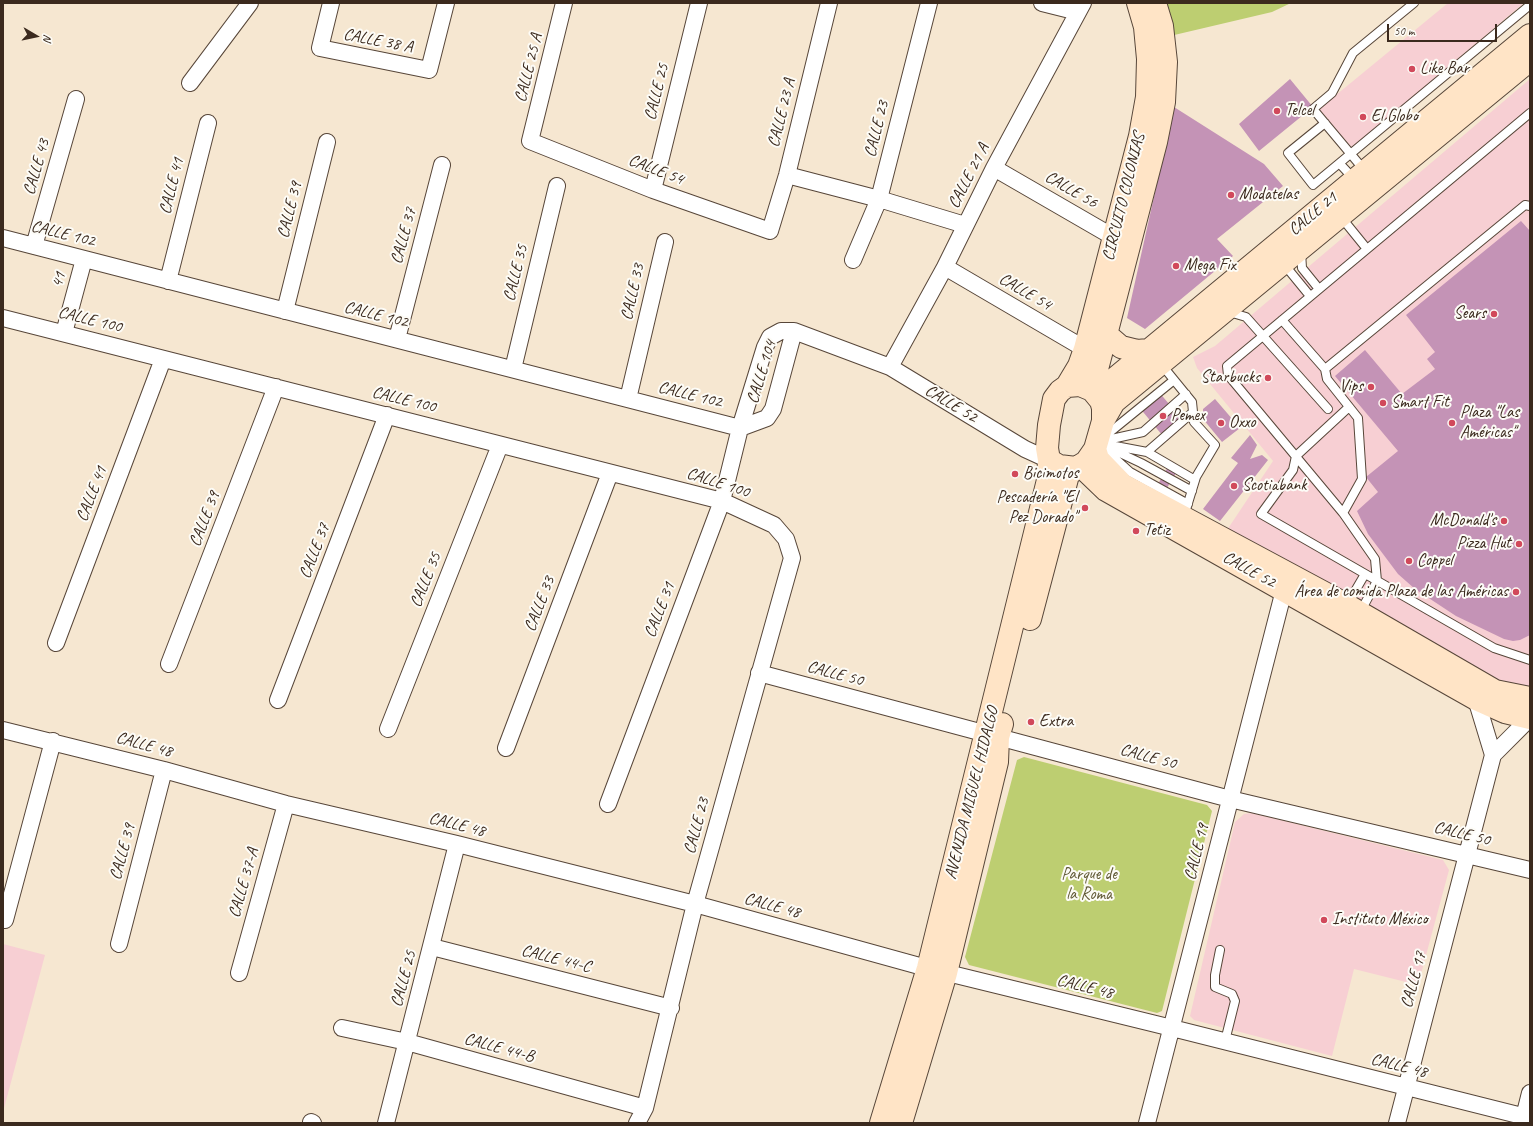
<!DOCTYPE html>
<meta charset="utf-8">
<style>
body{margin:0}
#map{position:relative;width:1533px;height:1126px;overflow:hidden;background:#f6e7d1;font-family:Caveat,sans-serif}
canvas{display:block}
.frame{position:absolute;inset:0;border:4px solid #3b2a1e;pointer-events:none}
.north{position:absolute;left:16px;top:16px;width:40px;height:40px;-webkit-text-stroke:3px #fdfcf7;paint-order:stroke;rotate:99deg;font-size:11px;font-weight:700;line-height:16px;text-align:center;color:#3b2a1e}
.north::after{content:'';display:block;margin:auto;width:14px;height:18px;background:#3b2a1e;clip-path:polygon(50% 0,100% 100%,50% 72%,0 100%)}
.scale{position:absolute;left:1387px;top:24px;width:110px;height:18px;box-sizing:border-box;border:2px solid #3b2a1e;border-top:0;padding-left:5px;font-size:12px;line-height:14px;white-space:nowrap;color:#3b2a1e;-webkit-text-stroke:3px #fdfcf7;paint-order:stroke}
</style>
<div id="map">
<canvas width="1533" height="1126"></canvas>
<div class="frame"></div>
<div class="north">N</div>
<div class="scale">50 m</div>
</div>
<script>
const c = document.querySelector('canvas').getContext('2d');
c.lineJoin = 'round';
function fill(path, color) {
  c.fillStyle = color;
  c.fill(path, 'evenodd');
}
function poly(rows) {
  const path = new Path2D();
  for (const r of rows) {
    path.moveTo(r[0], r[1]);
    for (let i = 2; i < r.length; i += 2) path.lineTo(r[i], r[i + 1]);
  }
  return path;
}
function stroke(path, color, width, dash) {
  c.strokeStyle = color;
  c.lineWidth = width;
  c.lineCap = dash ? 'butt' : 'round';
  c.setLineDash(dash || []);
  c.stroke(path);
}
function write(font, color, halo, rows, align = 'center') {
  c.font = font + ' Caveat,sans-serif';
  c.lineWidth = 4;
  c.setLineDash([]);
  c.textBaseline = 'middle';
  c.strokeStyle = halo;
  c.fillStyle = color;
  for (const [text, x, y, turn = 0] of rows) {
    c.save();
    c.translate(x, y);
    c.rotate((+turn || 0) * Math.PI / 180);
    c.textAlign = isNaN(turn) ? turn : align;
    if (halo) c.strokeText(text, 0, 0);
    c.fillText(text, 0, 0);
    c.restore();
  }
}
const built = poly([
 [1448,3,1524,3,1352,148,1319,109],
 [1530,79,1530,693,1515,693,1223,536,1273,461,1197,368,1193,357,1215,346],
 [1252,813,1443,860,1449,870,1418,985,1354,969,1332,1056,1194,1020,1190,1016,1235,822,1244,814],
 [3,944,45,955,3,1112]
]);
const green = poly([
 [1163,3,1291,3,1272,12,1170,36],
 [1024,757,1207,805,1212,811,1162,1011,1157,1013,969,965,965,957,1017,760]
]);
const building = poly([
 [1290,79,1313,107,1259,151,1239,124],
 [1174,107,1264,164,1283,186,1217,239,1233,256,1145,329,1127,318],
 [1521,221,1530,231,1530,635,1520,640,1513,641,1504,639,1456,616,1415,589,1398,574,1368,534,1357,511,1378,492,1366,477,1398,451,1335,376,1365,350,1402,394,1435,369,1427,359,1435,352,1406,315],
 [1158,391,1186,424,1167,441,1139,407],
 [1215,399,1240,428,1222,442,1203,419,1203,409],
 [1250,435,1257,445,1250,459,1262,455,1268,460,1220,521,1203,509,1238,463,1231,458],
 [1169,465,1178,470,1162,496,1154,491]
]);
const lane = poly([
 [1325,123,1288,153,1313,185,1530,5],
 [1340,164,1354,179],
 [1365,171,1313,109,1332,93,1353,53,1414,3],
 [1341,217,1367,249],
 [1301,252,1302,268,1319,289],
 [1283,263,1310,296],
 [1229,312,1246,317,1328,409],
 [1282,320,1325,369,1327,379,1358,418,1362,479,1343,513],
 [1161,364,1192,402,1194,422,1215,445,1196,477,1184,516],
 [1325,369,1525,205,1530,206],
 [1349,407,1296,456,1293,470,1261,514,1494,648,1530,660],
 [1193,412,1147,452,1195,480],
 [1104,437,1174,380],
 [1098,442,1143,432,1186,394],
 [1099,444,1130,472,1188,504],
 [1110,445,1147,452],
 [1105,446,1141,463,1192,491],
 [1345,602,1351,598,1365,574],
 [1365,613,1363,607,1377,581,1375,559,1343,513,1228,375,1227,366,1530,113],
 [1220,950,1215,975,1215,987,1232,994,1235,1001,1225,1041]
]);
const street = poly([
 [331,3,320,48,429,70,446,3],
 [564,3,530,141,653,190,770,231,787,175,829,3],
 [1042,3,1078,12],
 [190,83,250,3],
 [994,168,1122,242],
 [787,175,879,199,965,225],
 [653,190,699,3],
 [3,238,740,428,767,418,773,409,794,331],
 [34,246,76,99],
 [853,260,879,199,929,3],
 [945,267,1085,349],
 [168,281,208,123],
 [285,311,327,142],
 [3,318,722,501,774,525,786,539,792,558,695,904,645,1108,637,1123],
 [64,333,84,259],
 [397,339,442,165],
 [890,367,945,267,994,168,1083,3],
 [513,369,557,186],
 [628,399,665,242],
 [56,643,163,359],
 [169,664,276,387],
 [759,673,1230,799,1530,870],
 [1476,699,1493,755],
 [278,700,387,415],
 [388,729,500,445],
 [3,730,164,770,286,804,457,844,695,904,923,967,1172,1028,1530,1118],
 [506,748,610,473],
 [608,804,722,501,740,428,765,347,770,337,781,331,794,331,890,367,1025,449,1049,460],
 [5,920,53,741],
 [119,944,164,770],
 [432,947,671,1008],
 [239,973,286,804],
 [342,1028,407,1042,645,1108],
 [1524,1117,1530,1093],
 [311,1122,313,1123],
 [386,1123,457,844],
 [1147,1123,1284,590],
 [1397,1123,1493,755,1530,718]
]);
const secondary = poly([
 [1106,334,1121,347,1137,351,1149,350],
 [1067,386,1079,366,1085,349,1140,136,1147,97,1148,59,1145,27,1138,3],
 [1087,387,1096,373,1156,142,1164,102,1166,62,1162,26,1155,3],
 [1096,394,1530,35],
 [1103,421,1103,408,1101,401,1092,390,1080,385,1067,386,1060,391,1054,399,1049,425,1047,448,1049,460,1059,466,1076,468,1086,462,1095,449,1103,421,1114,402,1530,60],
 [1095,449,1098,459,1123,485,1343,603,1495,691,1530,698],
 [1081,466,1106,490,1476,699,1505,712,1530,718],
 [1030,619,1068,475,1076,468],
 [881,1123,928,968,1048,480,1049,460],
 [901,1123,946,973,997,762,998,737,1002,724]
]);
const markers = [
 [1412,69,4,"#d1495b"],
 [1277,111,4,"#d1495b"],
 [1363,117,4,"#d1495b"],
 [1231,195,4,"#d1495b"],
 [1176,266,4,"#d1495b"],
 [1494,314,4,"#d1495b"],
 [1268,378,4,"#d1495b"],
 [1371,387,4,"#d1495b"],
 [1383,403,4,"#d1495b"],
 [1163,416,4,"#d1495b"],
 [1221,423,4,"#d1495b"],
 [1452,423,4,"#d1495b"],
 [1015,474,4,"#d1495b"],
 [1234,486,4,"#d1495b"],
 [1085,508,4,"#d1495b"],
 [1504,521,4,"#d1495b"],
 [1136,531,4,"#d1495b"],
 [1519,544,4,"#d1495b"],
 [1409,561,4,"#d1495b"],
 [1516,592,4,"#d1495b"],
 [1031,722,4,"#d1495b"],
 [1324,920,4,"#d1495b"]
];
const streetNames = [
 ["CALLE 38 A",378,41,11],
 ["CALLE 25 A",529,68,-76],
 ["CALLE 25",657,92,-76],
 ["CALLE 23 A",782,113,-76],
 ["CALLE 23",877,129,-76],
 ["CALLE 43",37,167,-74],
 ["CALLE 54",656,170,21],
 ["CALLE 21 A",969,176,-63],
 ["CALLE 41",172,186,-76],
 ["CALLE 56",1071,190,30],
 ["CIRCUITO COLONIAS",1124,197,-76],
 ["CALLE 39",290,210,-76],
 ["CALLE 21",1313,214,-40],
 ["CALLE 102",63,234,14],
 ["CALLE 37",404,236,-75],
 ["CALLE 35",516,273,-76],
 ["41",59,280,-74],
 ["CALLE 33",633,292,-77],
 ["CALLE 54",1025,292,30],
 ["CALLE 102",376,315,14],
 ["CALLE 100",90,320,14],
 ["CALLE 104",762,372,-73],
 ["CALLE 102",690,395,14],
 ["CALLE 100",404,400,14],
 ["CALLE 52",951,404,31],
 ["CALLE 100",718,483,18],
 ["CALLE 41",92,494,-69],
 ["CALLE 39",205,519,-69],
 ["CALLE 37",315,551,-69],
 ["CALLE 52",1249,570,29],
 ["CALLE 35",426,580,-68],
 ["CALLE 33",540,604,-69],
 ["CALLE 31",660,610,-69],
 ["CALLE 50",835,674,15],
 ["CALLE 48",144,745,15],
 ["CALLE 50",1148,757,15],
 ["AVENIDA MIGUEL HIDALGO",972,793,-76],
 ["CALLE 48",457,825,14],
 ["CALLE 23",697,826,-75],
 ["CALLE 50",1462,834,14],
 ["CALLE 39",123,852,-75],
 ["CALLE 19",1197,852,-76],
 ["CALLE 37-A",244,883,-74],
 ["CALLE 48",772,906,15],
 ["CALLE 44-C",556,959,14],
 ["CALLE 25",404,979,-75],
 ["CALLE 17",1414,980,-75],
 ["CALLE 48",1085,987,14],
 ["CALLE 44-B",499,1048,15],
 ["CALLE 48",1399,1066,14]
];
const poiNames = [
 ["Like Bar",1420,69],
 ["Telcel",1285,111],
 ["El Globo",1371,117],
 ["Modatelas",1239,195],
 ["Mega Fix",1184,266],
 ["Sears",1486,314,"right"],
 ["Starbucks",1260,378,"right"],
 ["Vips",1363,387,"right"],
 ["Smart Fit",1391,403],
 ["Plaza \"Las",1460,413],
 ["Américas\"",1460,433],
 ["Pemex",1171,416],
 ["Oxxo",1229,423],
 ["Bicimotos",1023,474],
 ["Scotiabank",1242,486],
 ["Pescadería \"El",1077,498,"right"],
 ["Pez Dorado\"",1077,518,"right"],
 ["McDonald's",1496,521,"right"],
 ["Tetiz",1144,531],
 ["Pizza Hut",1511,544,"right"],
 ["Coppel",1417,561],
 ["Área de comida Plaza de las Américas",1508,592,"right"],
 ["Extra",1039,722],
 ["Instituto México",1332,920]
];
const parkNames = [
 ["Parque de",1089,875],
 ["la Roma",1089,895]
];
fill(built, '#f7cfd3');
fill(green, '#bdce71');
fill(building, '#c493b6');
stroke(lane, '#574639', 10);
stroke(street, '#574639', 18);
stroke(secondary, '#574639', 24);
stroke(lane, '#fff', 8);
stroke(street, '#fff', 16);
stroke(secondary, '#ffe4c6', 22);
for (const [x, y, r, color] of markers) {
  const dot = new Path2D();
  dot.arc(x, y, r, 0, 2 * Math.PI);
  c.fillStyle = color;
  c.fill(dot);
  stroke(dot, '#fdfcf7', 1.5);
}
write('17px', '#3b2a1e', '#fdfcf7', streetNames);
write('17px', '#3b2a1e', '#fdfcf7', poiNames, 'left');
write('17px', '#625b37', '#fdfcf7', parkNames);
</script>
